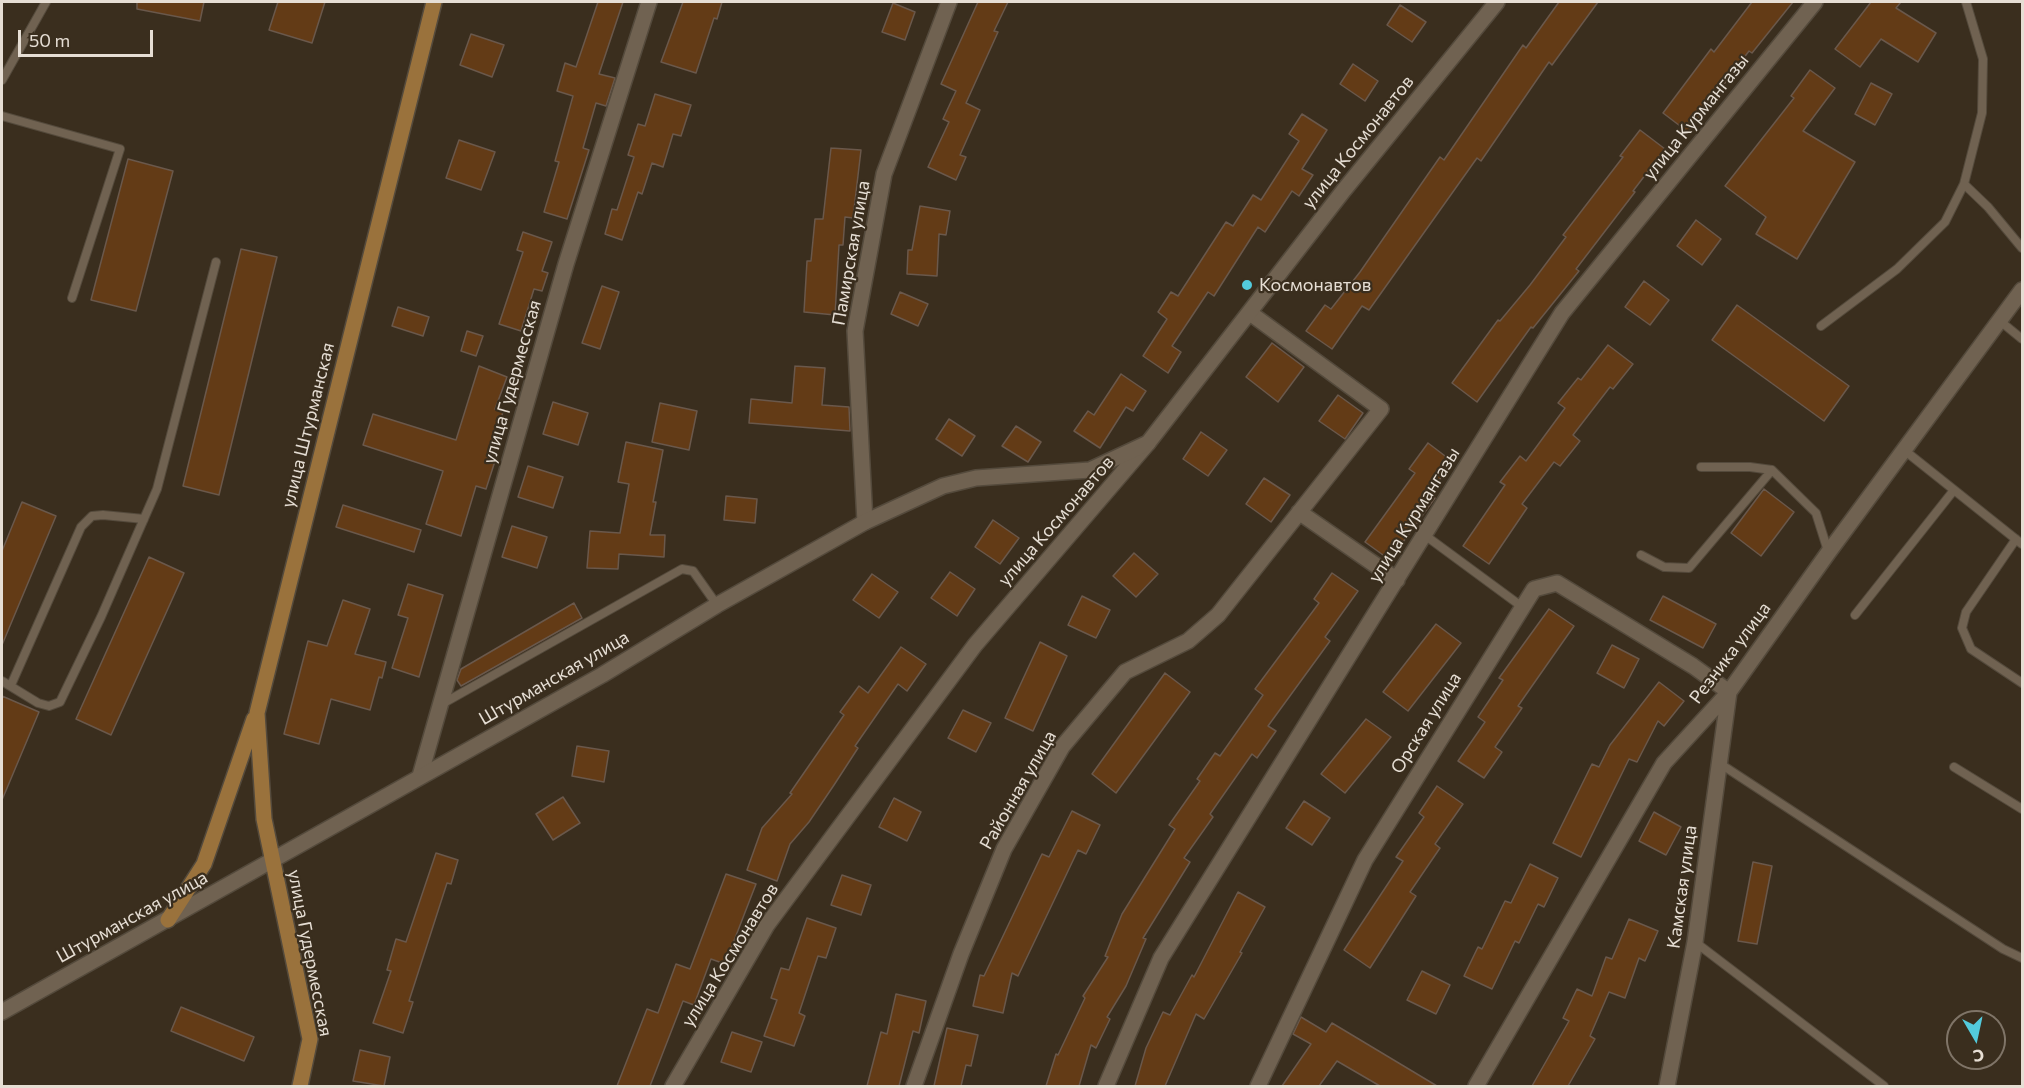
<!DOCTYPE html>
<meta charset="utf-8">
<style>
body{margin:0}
#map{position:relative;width:2024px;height:1088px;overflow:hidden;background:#3a2e1e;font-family:Commissioner,sans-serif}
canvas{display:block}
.frame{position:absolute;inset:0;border:3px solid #e6ded4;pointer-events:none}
.north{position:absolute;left:1946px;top:1010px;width:60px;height:60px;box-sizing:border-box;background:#3a2e1e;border:2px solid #7f7467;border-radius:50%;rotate:171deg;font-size:16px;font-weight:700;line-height:24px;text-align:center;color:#e6ded4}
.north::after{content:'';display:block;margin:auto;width:21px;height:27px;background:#53cadc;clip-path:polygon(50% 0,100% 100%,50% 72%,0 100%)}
.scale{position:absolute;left:18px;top:30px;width:135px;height:27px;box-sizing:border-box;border:3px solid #e6ded4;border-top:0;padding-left:8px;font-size:18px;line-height:21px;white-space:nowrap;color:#e6ded4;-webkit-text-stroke:4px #3a2e1e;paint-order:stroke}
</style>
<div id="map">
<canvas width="2024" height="1088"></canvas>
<div class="frame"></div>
<div class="north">С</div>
<div class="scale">50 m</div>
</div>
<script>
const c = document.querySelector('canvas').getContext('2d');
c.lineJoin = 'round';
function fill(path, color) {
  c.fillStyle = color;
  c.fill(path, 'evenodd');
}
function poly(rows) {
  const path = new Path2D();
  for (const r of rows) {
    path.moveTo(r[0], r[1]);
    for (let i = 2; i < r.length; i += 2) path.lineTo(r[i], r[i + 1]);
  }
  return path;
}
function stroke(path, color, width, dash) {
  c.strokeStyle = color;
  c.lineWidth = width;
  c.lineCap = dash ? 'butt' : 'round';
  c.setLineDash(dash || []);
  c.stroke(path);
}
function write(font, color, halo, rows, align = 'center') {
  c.font = font + ' Commissioner,sans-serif';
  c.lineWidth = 4.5;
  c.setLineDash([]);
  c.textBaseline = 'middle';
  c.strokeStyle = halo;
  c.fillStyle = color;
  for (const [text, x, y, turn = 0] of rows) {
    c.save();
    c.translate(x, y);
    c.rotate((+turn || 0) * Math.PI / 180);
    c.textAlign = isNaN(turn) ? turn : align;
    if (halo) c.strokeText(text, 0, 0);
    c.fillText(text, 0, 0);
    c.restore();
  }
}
const building = poly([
 [137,2,204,2,200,21,137,9,137,2],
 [278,2,325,2,312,43,269,30,278,2],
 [598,2,623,2,599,74,615,78,606,106,596,103,583,148,589,150,567,219,544,212,559,162,555,161,573,96,557,91,565,63,576,67,598,2],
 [683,2,722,2,717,19,714,18,696,73,661,62,683,2],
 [978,2,1008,2,994,31,998,32,966,103,980,110,960,155,966,157,956,180,928,167,949,122,943,119,956,91,941,84,978,2],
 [1559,2,1598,2,1552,65,1549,62,1481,161,1477,158,1369,310,1362,306,1332,349,1306,331,1325,305,1331,309,1360,272,1440,157,1444,160,1523,45,1526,48,1559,2],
 [1752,2,1793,2,1752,53,1749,51,1688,132,1663,113,1711,49,1714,52,1752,2],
 [1871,2,1901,2,1896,8,1936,33,1918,62,1881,39,1860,67,1835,49,1871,2],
 [893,3,915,12,905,40,882,32,893,3],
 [1400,5,1426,22,1412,42,1387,25,1400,5],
 [471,34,504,45,492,77,460,65,471,34],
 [1353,64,1378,81,1365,101,1340,84,1353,64],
 [1810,70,1835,88,1803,131,1855,162,1797,259,1756,234,1766,217,1725,186,1794,98,1791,96,1810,70],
 [1871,83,1892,94,1875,125,1855,114,1871,83],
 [655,94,691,105,681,136,673,134,663,167,652,163,642,194,638,192,622,240,605,234,612,209,617,210,634,157,628,155,638,124,645,126,655,94],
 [1302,114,1327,130,1302,169,1313,175,1299,196,1292,191,1265,232,1258,227,1214,296,1208,292,1172,346,1181,352,1168,373,1143,356,1167,319,1158,312,1171,292,1178,296,1226,222,1233,226,1253,195,1261,200,1299,141,1289,134,1302,114],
 [1640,130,1665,149,1633,191,1635,192,1576,269,1579,271,1533,328,1531,327,1477,402,1452,383,1498,320,1500,321,1530,285,1566,237,1563,235,1623,157,1620,156,1640,130],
 [459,140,495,152,481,190,446,178,459,140],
 [831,148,861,150,853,218,845,217,843,245,839,245,835,315,804,312,807,261,811,261,815,219,823,219,831,148],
 [128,159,173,171,136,311,91,300,128,159],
 [920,206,950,211,946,235,939,234,937,276,907,274,908,250,912,250,920,206],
 [1696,220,1721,239,1702,265,1677,246,1696,220],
 [523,232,552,242,542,271,548,273,542,291,534,289,521,331,499,324,523,252,517,250,523,232],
 [241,249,277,257,219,495,183,486,241,249],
 [1644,281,1669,300,1650,325,1625,307,1644,281],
 [602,286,619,292,600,349,582,343,602,286],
 [900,292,928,304,918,326,891,314,900,292],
 [1737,305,1849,386,1824,421,1712,340,1737,305],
 [398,307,429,317,423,336,392,326,398,307],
 [467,331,483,336,476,356,461,351,467,331],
 [1272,343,1304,367,1278,402,1246,377,1272,343],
 [1608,345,1633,364,1613,389,1610,387,1573,435,1580,441,1560,466,1554,462,1522,504,1527,508,1489,564,1463,546,1505,485,1500,482,1520,456,1526,461,1565,408,1558,403,1578,378,1581,380,1608,345],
 [479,366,507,377,495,409,503,412,489,456,496,458,486,489,476,486,461,536,426,524,443,471,363,445,373,414,456,440,479,366],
 [795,366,825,368,822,405,849,407,850,431,749,423,751,399,792,403,795,366],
 [1121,374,1146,391,1133,411,1126,407,1100,448,1074,431,1088,411,1094,415,1121,374],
 [1338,395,1363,413,1345,439,1319,421,1338,395],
 [553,402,588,413,578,445,543,434,553,402],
 [660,403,697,411,689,450,652,442,660,403],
 [949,419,975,436,962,456,936,439,949,419],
 [1016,426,1041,442,1028,462,1002,446,1016,426],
 [1201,432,1227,450,1208,476,1183,459,1201,432],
 [626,442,663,450,653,502,656,502,650,535,665,535,664,557,619,554,618,569,587,568,590,531,620,533,629,484,618,482,626,442],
 [1428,443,1453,462,1429,493,1435,498,1390,560,1365,542,1415,473,1409,469,1428,443],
 [528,466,563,477,553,508,518,497,528,466],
 [1264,478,1290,495,1271,522,1246,504,1264,478],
 [1764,489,1794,512,1761,556,1731,533,1764,489],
 [726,496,757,499,755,523,724,520,726,496],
 [22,502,56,516,2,645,2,551,22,502],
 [343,505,421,530,414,552,336,527,343,505],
 [993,520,1019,538,1000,564,975,547,993,520],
 [512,526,547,537,537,568,502,557,512,526],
 [1134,553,1158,574,1136,597,1113,576,1134,553],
 [149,557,184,573,111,735,76,719,149,557],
 [950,572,975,589,957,616,931,598,950,572],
 [1332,573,1358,591,1325,637,1330,641,1268,726,1276,731,1257,758,1252,754,1210,814,1213,817,1184,858,1190,862,1143,938,1146,939,1126,986,1107,1017,1110,1019,1096,1048,1091,1045,1079,1086,1046,1086,1056,1054,1058,1055,1085,998,1083,996,1108,957,1105,956,1122,914,1175,829,1169,825,1200,781,1197,779,1215,753,1220,756,1263,695,1255,689,1319,603,1314,599,1332,573],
 [872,574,898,592,879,618,853,600,872,574],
 [408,584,443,595,419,677,392,668,408,618,398,615,408,584],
 [1082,596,1110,610,1096,638,1068,625,1082,596],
 [1663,596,1716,624,1703,648,1650,620,1663,596],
 [343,600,370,609,355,654,386,662,382,678,379,677,370,710,331,699,319,744,284,734,308,641,327,646,343,600],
 [574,603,582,618,461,686,457,680,461,669,574,603],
 [1549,609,1574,626,1518,706,1522,708,1495,747,1502,752,1484,778,1458,761,1485,722,1478,717,1503,680,1499,678,1549,609],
 [1436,624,1461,643,1408,711,1383,692,1436,624],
 [1040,642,1067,656,1033,731,1005,718,1040,642],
 [1612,645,1639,659,1624,688,1597,673,1612,645],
 [901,647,926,664,907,691,898,684,855,746,858,748,834,785,809,822,790,844,777,881,747,870,762,828,792,794,790,793,844,715,840,712,859,686,868,693,901,647],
 [1165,673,1190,692,1116,793,1092,774,1165,673],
 [1659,682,1684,701,1664,726,1658,721,1637,762,1629,759,1581,857,1553,843,1592,764,1599,767,1610,745,1659,682],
 [2,696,39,712,2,800,2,696],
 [963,710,991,723,976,752,948,738,963,710],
 [1366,719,1391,737,1345,793,1321,774,1366,719],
 [577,746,609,751,604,782,572,776,577,746],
 [1437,786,1463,804,1435,844,1440,848,1410,892,1416,896,1370,968,1344,950,1403,861,1396,857,1424,817,1419,813,1437,786],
 [563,797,580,823,553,840,536,814,563,797],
 [894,798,921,812,907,841,879,827,894,798],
 [1304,801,1330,818,1312,845,1286,828,1304,801],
 [1072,811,1100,825,1086,854,1078,850,1018,976,1012,973,1003,1013,973,1006,980,975,984,976,1042,854,1049,857,1072,811],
 [1654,812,1681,827,1666,855,1639,841,1654,812],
 [436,853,458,860,451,884,447,883,409,1001,413,1002,403,1033,373,1023,391,971,387,970,396,939,406,942,436,853],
 [1753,862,1772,866,1757,944,1738,941,1753,862],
 [1530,864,1558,878,1544,907,1538,904,1519,943,1515,941,1492,989,1464,976,1478,947,1482,949,1505,901,1511,903,1530,864],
 [726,874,756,884,725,964,711,959,694,1005,683,1001,650,1086,617,1086,647,1009,658,1013,676,964,690,969,726,874],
 [842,875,871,885,861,915,831,905,842,875],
 [1238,892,1265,907,1240,952,1242,953,1204,1019,1196,1014,1165,1086,1135,1086,1146,1048,1163,1012,1170,1015,1192,975,1194,977,1238,892],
 [807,918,836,928,826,958,818,956,799,1013,805,1016,794,1046,764,1036,777,1000,771,998,781,968,789,970,807,918],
 [1629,919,1658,931,1645,961,1639,958,1625,998,1609,992,1590,1036,1595,1039,1568,1086,1532,1086,1569,1021,1563,1018,1577,989,1592,996,1606,957,1612,959,1629,919],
 [1422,971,1450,985,1436,1014,1407,1000,1422,971],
 [896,994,926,1001,919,1033,913,1031,899,1086,867,1086,881,1032,887,1034,896,994],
 [181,1007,254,1037,244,1061,171,1031,181,1007],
 [1301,1017,1326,1032,1332,1023,1437,1086,1380,1086,1337,1061,1319,1086,1282,1086,1311,1044,1293,1034,1301,1017],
 [947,1028,978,1035,971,1066,966,1065,961,1086,934,1086,947,1028],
 [732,1032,762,1042,751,1072,721,1062,732,1032],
 [360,1050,390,1057,384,1086,353,1081,360,1050]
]);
const service = poly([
 [2,80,46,2],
 [2,116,120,149,72,298],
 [1964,184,1988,207,2022,248],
 [2000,321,2022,339],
 [1821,326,1897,269,1945,222,1964,184,1982,113,1983,59,1966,2],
 [1904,450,2022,544],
 [1701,467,1750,467,1772,470,1816,513,1828,551],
 [1426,536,1521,606],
 [2016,539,1966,612,1962,628,1971,649,2022,683],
 [1641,555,1664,567,1689,568,1772,470],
 [1855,615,1954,490],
 [2,681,38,703,49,706,60,702,101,617,157,489,216,262],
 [11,685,81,527,92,516,103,515,144,519],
 [442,704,682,569,693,571,717,605],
 [1719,763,2003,949,2022,958],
 [1954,767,2022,809],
 [1695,942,1884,1086]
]);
const minor = poly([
 [1299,512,1397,580],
 [865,522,855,331,884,174,949,2],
 [420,776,566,264,649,2],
 [673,1086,767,925,975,645,1148,443],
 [914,1086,961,954,1004,849,1062,747,1125,672,1188,641,1218,615,1381,409,1250,313],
 [1106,1086,1161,958,1562,313,1815,2],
 [1258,1086,1365,860,1534,589,1557,583,1693,666,1729,692],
 [1476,1086,1664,763,1729,692,1828,553,2022,290],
 [1667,1086,1695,942,1729,692]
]);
const tertiary = poly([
 [2,1012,602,675,717,605,865,522,943,486,976,478,1090,470,1148,443,1344,190,1497,2]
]);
const secondary = poly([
 [168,920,204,864,254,719],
 [300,1086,310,1039,264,819,257,713,434,2]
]);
const markers = [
 [1247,285,6,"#53cadc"]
];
const streetNames = [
 ["улица Курмангазы",1696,117,-51],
 ["улица Космонавтов",1358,142,-51],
 ["Памирская улица",851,253,-80],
 ["улица Гудермесская",512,382,-74],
 ["улица Штурманская",308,425,-76],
 ["улица Курмангазы",1414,515,-58],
 ["улица Космонавтов",1056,521,-49],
 ["Резника улица",1730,653,-53],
 ["Штурманская улица",554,678,-30],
 ["Орская улица",1426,723,-58],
 ["Районная улица",1018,790,-60],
 ["Камская улица",1682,887,-82],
 ["Штурманская улица",132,917,-29],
 ["улица Гудермесская",310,953,79],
 ["улица Космонавтов",730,955,-58]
];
const poiNames = [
 ["Космонавтов",1259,285]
];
fill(building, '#633b16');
stroke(building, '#6a584b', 1.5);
stroke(service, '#544a3c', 10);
stroke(minor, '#544a3c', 18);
stroke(tertiary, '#544a3c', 18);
stroke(secondary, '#544a3c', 18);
stroke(service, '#706251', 8);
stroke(minor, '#706251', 15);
stroke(tertiary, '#706251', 15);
stroke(secondary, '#9a723c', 15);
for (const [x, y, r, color] of markers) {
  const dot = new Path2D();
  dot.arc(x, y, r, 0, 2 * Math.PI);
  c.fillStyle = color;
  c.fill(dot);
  stroke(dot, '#3a2e1e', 2);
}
write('18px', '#e6ded4', '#3a2e1e', streetNames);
write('18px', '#e6ded4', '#3a2e1e', poiNames, 'left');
</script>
